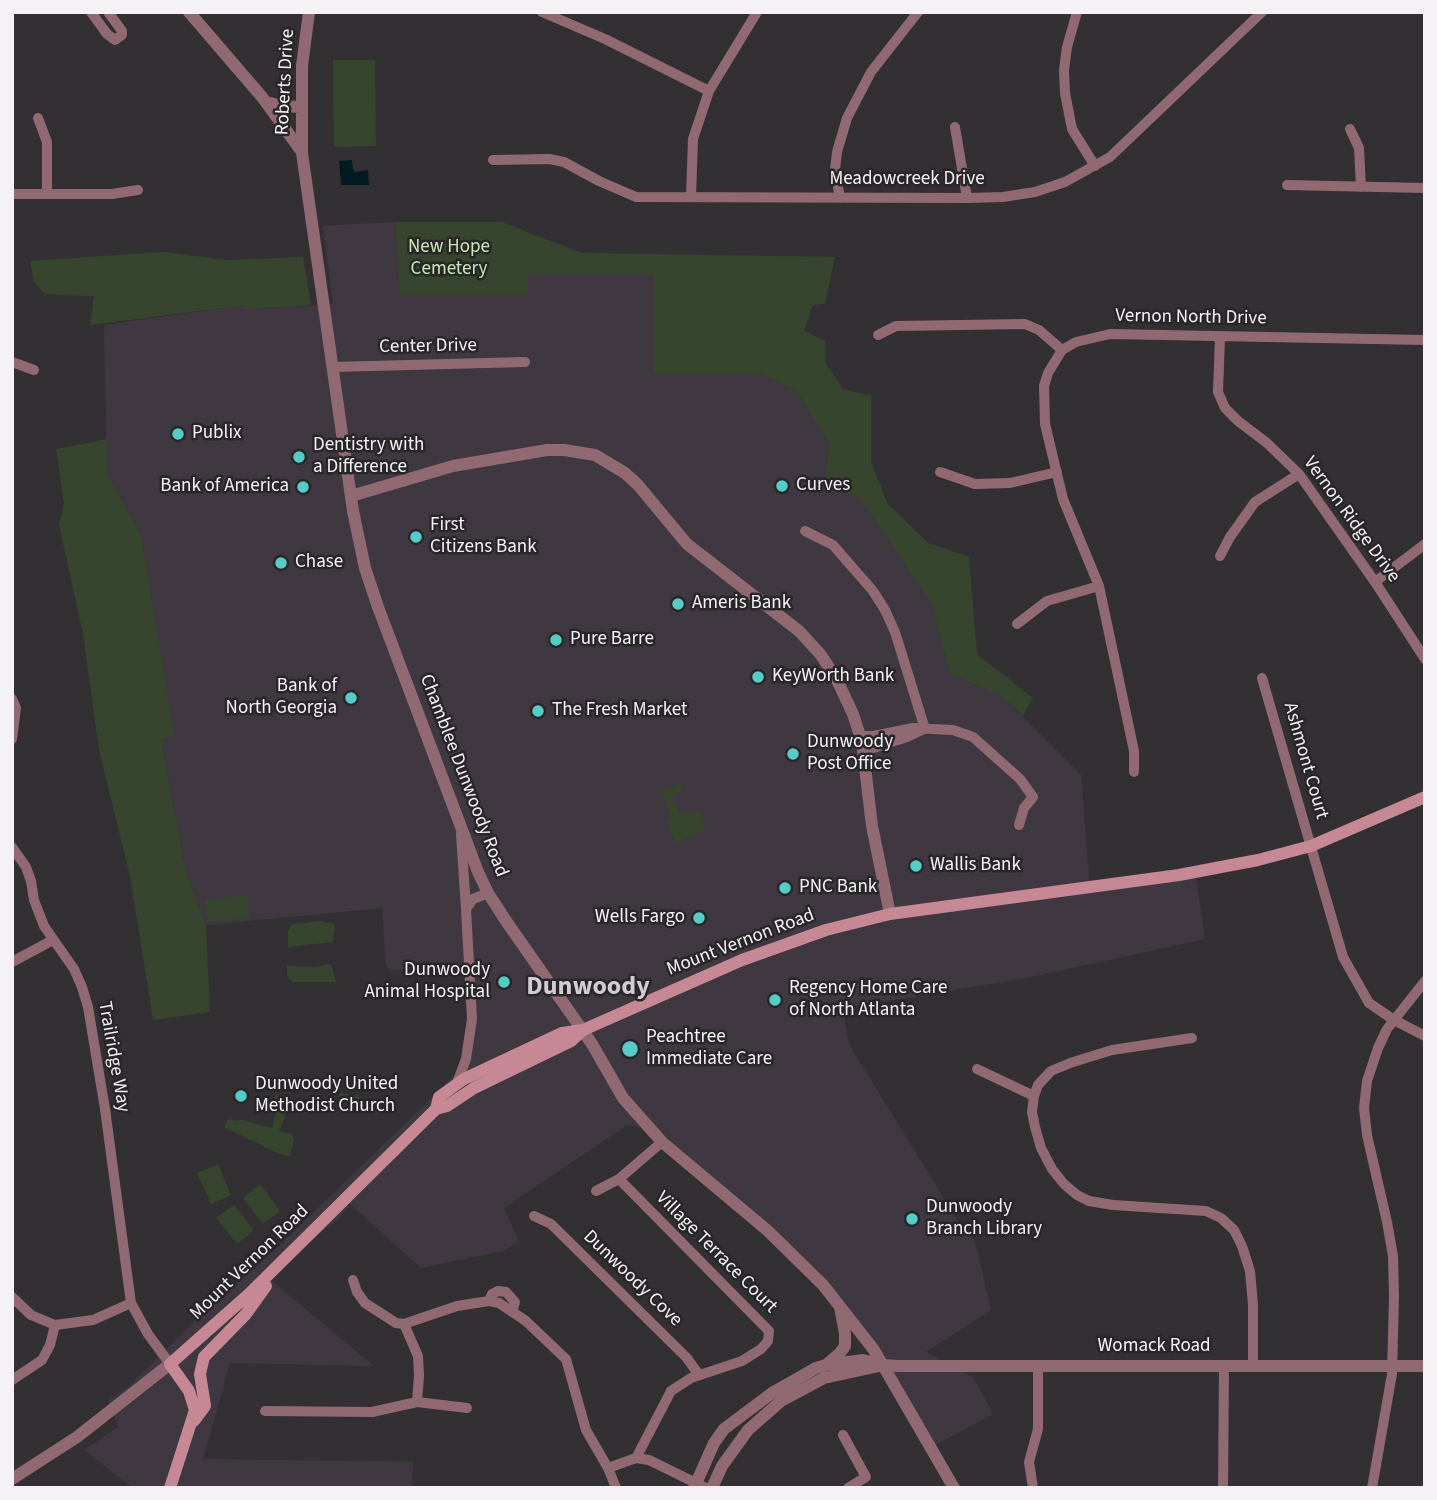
<!DOCTYPE html>
<style>
body{margin:0}
#map{position:relative;width:1437px;height:1500px;overflow:hidden;background:#333034;font-family:"Source Sans 3",sans-serif}
canvas{display:block}
.frame{position:absolute;inset:0;border:14px solid #f5f2f5;pointer-events:none}
</style>
<div id="map">
<canvas width="1437" height="1500"></canvas>
<div class="frame"></div>
</div>
<script>
const c = document.querySelector('canvas').getContext('2d');
c.lineJoin = 'round';
function fill(path, color) {
  c.fillStyle = color;
  c.fill(path, 'evenodd');
}
function poly(rows) {
  const path = new Path2D();
  for (const r of rows) {
    path.moveTo(r[0], r[1]);
    for (let i = 2; i < r.length; i += 2) path.lineTo(r[i], r[i + 1]);
  }
  return path;
}
function stroke(path, color, width, dash) {
  c.strokeStyle = color;
  c.lineWidth = width;
  c.lineCap = dash ? 'butt' : 'round';
  c.setLineDash(dash || []);
  c.stroke(path);
}
function write(font, color, halo, rows, align = 'center') {
  c.font = font + ' "Source Sans 3",sans-serif';
  c.lineWidth = 5;
  c.setLineDash([]);
  c.textBaseline = 'middle';
  c.strokeStyle = halo;
  c.fillStyle = color;
  for (const [text, x, y, turn = 0] of rows) {
    c.save();
    c.translate(x, y);
    c.rotate((+turn || 0) * Math.PI / 180);
    c.textAlign = isNaN(turn) ? turn : align;
    if (halo) c.strokeText(text, 0, 0);
    c.fillText(text, 0, 0);
    c.restore();
  }
}
const built = poly([
 [395,222,400,295,527,295,528,274,653,274,653,374,761,374,797,392,829,444,824,485,859,498,932,604,950,674,1002,696,1081,775,1090,889,1186,878,1196,879,1205,939,1022,979,842,1008,850,1046,961,1226,975,1241,991,1310,926,1352,974,1378,993,1414,928,1449,866,1349,786,1244,650,1129,627,1125,504,1208,519,1242,503,1251,421,1268,350,1204,340,1218,266,1276,374,1366,230,1363,203,1459,413,1462,412,1488,133,1488,84,1450,118,1427,108,1401,128,1387,202,1314,275,1250,457,1073,461,1055,468,1015,464,970,390,970,386,965,382,908,206,925,186,871,161,738,173,735,142,537,107,473,104,325,246,305,248,309,333,304,323,226]
]);
const green = poly([
 [333,60,375,60,376,146,334,147],
 [395,222,502,222,582,253,835,257,825,304,813,305,804,331,825,341,826,364,843,389,871,396,871,463,888,504,928,543,969,557,977,654,1033,698,1023,716,1002,696,950,674,932,604,859,498,824,485,829,444,797,392,761,374,653,374,653,274,528,274,528,295,400,295],
 [164,252,227,260,303,257,311,305,247,309,246,305,90,325,94,296,45,294,34,282,30,261],
 [107,439,107,473,142,537,174,736,161,739,186,871,206,925,210,1012,153,1020,130,876,99,750,83,634,59,525,64,504,56,449],
 [680,783,683,790,672,795,680,813,688,811,689,814,699,810,706,830,676,843,667,824,667,820,671,817,662,791],
 [247,895,250,917,209,922,205,900],
 [321,921,335,924,333,942,288,947,288,931,292,924],
 [331,964,336,982,292,982,287,975,287,966,315,967],
 [340,1093,361,1097,360,1106,338,1101],
 [276,1095,289,1098,285,1117,279,1131,292,1134,294,1140,290,1156,279,1154,224,1127,228,1119,238,1121,239,1119,272,1128,276,1112,272,1111],
 [218,1164,231,1195,211,1204,197,1173],
 [260,1184,280,1211,263,1224,243,1198],
 [234,1205,254,1230,237,1244,216,1218]
]);
const water = poly([
 [352,160,353,169,355,172,368,170,369,185,341,185,339,161]
]);
const minor = poly([
 [91,12,107,34,115,40,122,35,122,31,108,12],
 [542,12,605,39,709,91],
 [1077,12,1067,47,1064,70,1065,93,1072,129,1095,166],
 [38,118,47,142,47,194],
 [955,127,967,198],
 [1350,129,1359,148,1361,187],
 [493,160,549,159,564,162,599,181,636,197,967,198,1003,197,1035,192,1065,182,1110,157,1262,12],
 [1287,185,1425,188],
 [12,194,112,194,138,190],
 [691,197,693,139,709,91,757,12],
 [840,198,835,170,837,152,847,118,871,72,918,12],
 [878,335,896,326,1025,324,1039,330,1062,350],
 [1220,337,1218,392,1225,408,1238,421,1267,443,1299,474,1375,582,1425,659],
 [12,362,34,370],
 [332,367,525,362],
 [940,472,975,484,1010,483,1057,472],
 [805,531,833,545,873,591,885,610,895,632,925,729],
 [1220,556,1230,537,1255,502,1299,474],
 [1375,582,1425,544],
 [1017,624,1047,601,1099,586],
 [1262,678,1343,957,1369,1003,1394,1020,1425,1036],
 [12,699,16,708,12,739],
 [861,736,874,736,913,728,953,730,973,737,1020,779,1033,797,1024,808,1019,825],
 [864,751,907,737,924,729],
 [1134,772,1134,751,1099,586,1063,499,1045,424,1044,386,1048,373,1062,350,1076,342,1110,334,1425,340],
 [461,834,466,909],
 [12,847,26,867,31,881,34,900,44,926,74,969,82,987,88,1007,105,1109,131,1303,148,1334,170,1364],
 [12,962,53,940],
 [1192,1038,1112,1050,1070,1063,1051,1071,1038,1085,1034,1096,1032,1112,1035,1127,1041,1148,1052,1169,1064,1184,1077,1195,1089,1201,1113,1205,1206,1211,1221,1218,1234,1230,1242,1246,1250,1271,1253,1305,1253,1366],
 [977,1069,1034,1096],
 [457,1083,466,1059,472,1019,466,909,473,899,488,893],
 [619,1179,769,1331,768,1341,761,1349,742,1361,691,1378,671,1391,636,1458],
 [596,1191,619,1179,662,1142],
 [534,1216,551,1224,687,1358,699,1375],
 [353,1280,357,1292,365,1303,396,1323,404,1324,457,1306,489,1301,499,1303,526,1321,566,1359,586,1430,608,1468,616,1488],
 [12,1297,31,1315,55,1325,93,1320,131,1303],
 [489,1301,492,1294,498,1291,506,1292,515,1302,512,1312],
 [404,1324,418,1356,419,1376,417,1402],
 [12,1380,42,1360,50,1345,55,1325],
 [265,1411,372,1412,417,1402,467,1408],
 [843,1435,866,1477,848,1488],
 [608,1468,636,1458,649,1460,706,1488],
 [1033,1488,1029,1462,1038,1429,1038,1366],
 [1223,1488,1224,1366],
 [1372,1488,1392,1374,1394,1296,1393,1256,1387,1222,1367,1135,1364,1108,1367,1081,1378,1048,1387,1029,1425,981]
]);
const tertiary = poly([
 [189,12,262,97,302,152],
 [309,12,302,66,302,153,353,511,365,568,378,607,478,872,488,893,506,921,592,1044,623,1098,662,1142,768,1231,823,1285,874,1350,954,1488],
 [266,102,282,106,301,107],
 [351,496,453,466,547,450,564,450,595,455,625,473,638,485,687,544,799,631,821,655,837,680,853,714,862,742,872,826,890,914],
 [826,1365,840,1353,845,1346,845,1334,840,1307],
 [12,1479,77,1437,170,1364],
 [694,1488,714,1443,724,1429,772,1393,816,1368,826,1365,863,1360,883,1365,898,1366,1425,1366],
 [712,1488,722,1466,748,1430,781,1401,824,1378,879,1366]
]);
const secondary = poly([
 [436,1109,439,1097,464,1079,562,1033,583,1030],
 [194,1421,205,1406,200,1374,204,1357,246,1314,266,1286],
 [170,1488,195,1410,189,1391,170,1364,249,1294,436,1109,447,1106,474,1088,571,1041,583,1030,742,960,826,930,890,914,1179,875,1258,860,1311,846,1425,797]
]);
const markers = [
 [178,434,7,"#54cdc7"],
 [299,457,7,"#54cdc7"],
 [782,486,7,"#54cdc7"],
 [303,487,7,"#54cdc7"],
 [416,537,7,"#54cdc7"],
 [281,563,7,"#54cdc7"],
 [678,604,7,"#54cdc7"],
 [556,640,7,"#54cdc7"],
 [758,677,7,"#54cdc7"],
 [351,698,7,"#54cdc7"],
 [538,711,7,"#54cdc7"],
 [793,754,7,"#54cdc7"],
 [916,866,7,"#54cdc7"],
 [785,888,7,"#54cdc7"],
 [699,918,7,"#54cdc7"],
 [504,982,7,"#54cdc7"],
 [775,1000,7,"#54cdc7"],
 [630,1049,9,"#54cdc7"],
 [241,1096,7,"#54cdc7"],
 [912,1219,7,"#54cdc7"]
];
const streetNames = [
 ["Roberts Drive",286,82,-87],
 ["Meadowcreek Drive",907,180],
 ["Vernon North Drive",1191,318,1],
 ["Center Drive",428,347,-1],
 ["Vernon Ridge Drive",1351,520,54],
 ["Ashmont Court",1305,761,74],
 ["Chamblee Dunwoody Road",463,776,69],
 ["Mount Vernon Road",741,943,-21],
 ["Trailridge Way",113,1057,80],
 ["Village Terrace Court",716,1253,45],
 ["Mount Vernon Road",250,1263,-44],
 ["Dunwoody Cove",632,1279,44],
 ["Womack Road",1154,1347]
];
const parkNames = [
 ["New Hope",449,248],
 ["Cemetery",449,270]
];
const poiNames = [
 ["Publix",192,434],
 ["Dentistry with",313,446],
 ["a Difference",313,468],
 ["Curves",796,486],
 ["Bank of America",289,487,"right"],
 ["First",430,526],
 ["Citizens Bank",430,548],
 ["Chase",295,563],
 ["Ameris Bank",692,604],
 ["Pure Barre",570,640],
 ["KeyWorth Bank",772,677],
 ["Bank of",337,687,"right"],
 ["North Georgia",337,709,"right"],
 ["The Fresh Market",552,711],
 ["Dunwoody",807,743],
 ["Post Office",807,765],
 ["Wallis Bank",930,866],
 ["PNC Bank",799,888],
 ["Wells Fargo",685,918,"right"],
 ["Dunwoody",490,971,"right"],
 ["Animal Hospital",490,993,"right"],
 ["Regency Home Care",789,989],
 ["of North Atlanta",789,1011],
 ["Peachtree",646,1038],
 ["Immediate Care",646,1060],
 ["Dunwoody United",255,1085],
 ["Methodist Church",255,1107],
 ["Dunwoody",926,1208],
 ["Branch Library",926,1230]
];
const districtNames = [
 ["Dunwoody",588,988]
];
fill(built, '#403841');
fill(green, '#37442e');
fill(water, '#021b22');
stroke(minor, '#916972', 10);
stroke(tertiary, '#916972', 12);
stroke(secondary, '#c78896', 12);
for (const [x, y, r, color] of markers) {
  const dot = new Path2D();
  dot.arc(x, y, r, 0, 2 * Math.PI);
  c.fillStyle = color;
  c.fill(dot);
  stroke(dot, '#29262a', 2.5);
}
write('19px', '#f5f2f5', '#29262a', streetNames);
write('19px', '#c6e8ae', '#29262a', parkNames);
write('19px', '#f5f2f5', '#29262a', poiNames, 'left');
write('bold 26px', '#d0ccd1', '#29262a', districtNames);
</script>
